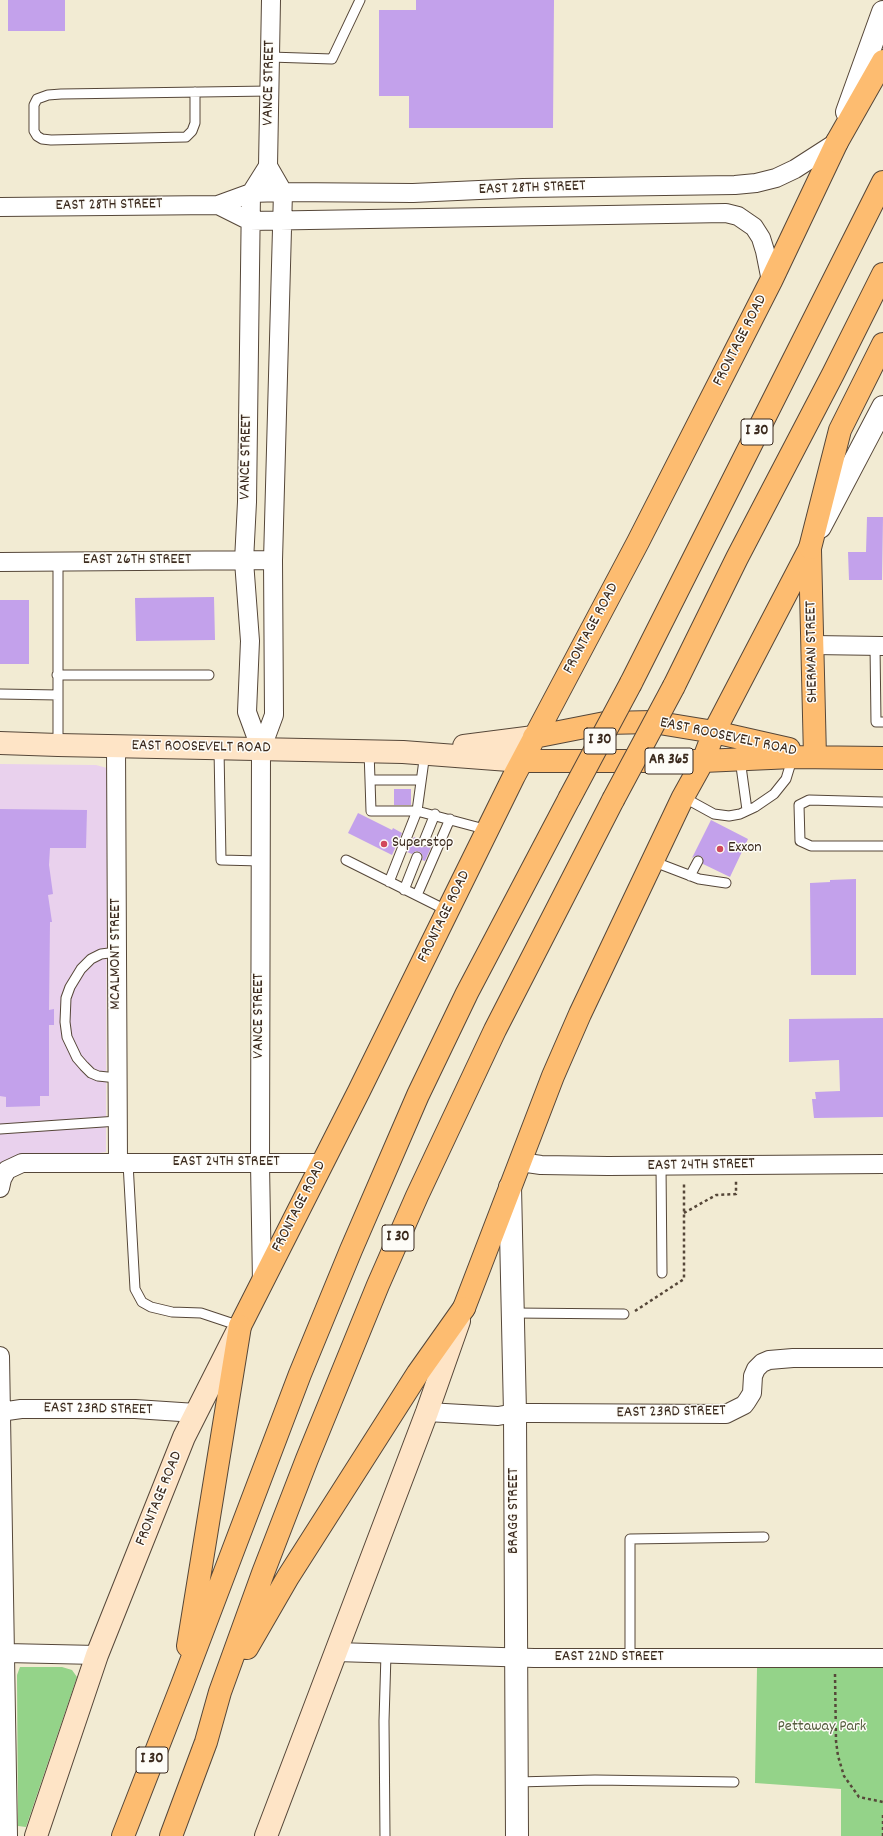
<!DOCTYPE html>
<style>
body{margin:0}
canvas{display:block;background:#f2ebd3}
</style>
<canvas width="883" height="1836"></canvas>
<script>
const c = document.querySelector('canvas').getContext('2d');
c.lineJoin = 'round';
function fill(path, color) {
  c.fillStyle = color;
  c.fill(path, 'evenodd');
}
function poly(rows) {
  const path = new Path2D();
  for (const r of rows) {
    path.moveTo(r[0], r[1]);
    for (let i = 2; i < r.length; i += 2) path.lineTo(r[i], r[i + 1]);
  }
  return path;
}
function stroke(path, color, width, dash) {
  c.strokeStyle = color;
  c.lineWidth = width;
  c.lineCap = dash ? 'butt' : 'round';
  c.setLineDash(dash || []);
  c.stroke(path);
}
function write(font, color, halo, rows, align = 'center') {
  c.font = font + ' Dekko,sans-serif';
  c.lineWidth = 3;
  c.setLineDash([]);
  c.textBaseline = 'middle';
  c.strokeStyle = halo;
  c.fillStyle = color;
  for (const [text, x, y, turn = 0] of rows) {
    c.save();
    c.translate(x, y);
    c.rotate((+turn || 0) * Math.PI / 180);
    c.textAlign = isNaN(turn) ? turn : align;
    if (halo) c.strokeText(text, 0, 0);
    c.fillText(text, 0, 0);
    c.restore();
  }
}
const built = poly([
 [0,764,96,765,107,768,106,1152,0,1167]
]);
const green = poly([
 [20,1667,62,1667,72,1670,77,1677,26,1827,18,1826,17,1675],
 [757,1668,883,1668,883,1836,841,1836,841,1789,755,1783]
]);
const building = poly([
 [8,0,65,0,65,31,8,31],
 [416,0,554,0,553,128,409,128,409,96,379,96,379,10,416,10],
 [867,517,883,517,882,580,849,580,848,552,866,552],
 [214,597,215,640,136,641,135,598],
 [0,600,29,600,29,664,0,664],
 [394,789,411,789,411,805,394,805],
 [0,809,87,810,86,848,50,848,49,865,53,894,48,895,52,922,50,922,49,1010,54,1009,54,1025,49,1025,49,1096,40,1096,40,1106,6,1107,6,1097,0,1096],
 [358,813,392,830,393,828,402,833,392,855,348,833],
 [711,820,748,839,730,877,703,864,703,858,700,856,695,856,692,858],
 [414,837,418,839,418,842,421,846,425,847,429,844,432,845,425,861,422,860,423,856,420,852,416,851,412,854,407,852],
 [856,879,856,975,811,975,810,883,830,882,830,880],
 [883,1018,883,1117,814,1118,812,1099,816,1099,815,1092,840,1091,839,1060,789,1062,789,1019]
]);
const path = poly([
 [684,1213,716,1195,736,1194,736,1181],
 [635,1311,684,1279,684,1184],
 [835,1674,836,1741,838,1756,844,1776,859,1797,883,1802],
 [883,1836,883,1813]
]);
const service = poly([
 [270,57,332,59,360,0],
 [195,92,195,123,192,131,186,137,51,140,42,139,37,136,34,131,34,105,37,99,48,95,61,94,270,91],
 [875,646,876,722,883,722],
 [57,675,209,675],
 [0,694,58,695],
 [58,745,58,562],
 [219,749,221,860,261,861],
 [369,751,370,780,421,780],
 [425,753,417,811,488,830],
 [740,759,747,810],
 [370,780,371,811,417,811,389,882],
 [683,797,714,814,729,816,740,814,755,807,774,794,786,779,793,756],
 [883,802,809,800,799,805,800,841,811,846,883,846],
 [424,841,435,814],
 [346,860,448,911],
 [652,861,699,879,726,883],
 [690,876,698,861],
 [404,890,417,857],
 [417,895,450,819],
 [117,952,101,954,91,959,81,969,70,987,66,998,65,1022,67,1037,77,1058,84,1066,91,1073,98,1076,117,1078],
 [0,1129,118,1121],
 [128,1163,135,1289,142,1302,151,1307,172,1312,201,1313,240,1326],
 [661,1166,662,1273],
 [514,1313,624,1314],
 [630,1657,630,1539,764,1537],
 [517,1782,595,1780,734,1782],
 [385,1836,384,1721,386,1654]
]);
const minor = poly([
 [218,205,250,221,726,213,738,216,754,227,761,238,765,251,771,281],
 [0,207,218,205,251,193,283,192,413,193,523,188,735,185,756,183,776,178,795,169,837,142],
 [0,562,273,560],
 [813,645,883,646],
 [116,746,118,1163],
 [261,750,247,712,250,641,244,561,247,502,251,193,268,166],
 [520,1162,541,1165,608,1166,883,1164],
 [0,1188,2,1179,7,1170,22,1163,323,1163],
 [262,1283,260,1163,261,750,274,715,273,560,283,192,268,166,271,0],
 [0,1356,8,1836],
 [0,1412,21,1409,135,1409,196,1413],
 [427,1412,498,1416,515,1413,535,1413,726,1414,744,1405,747,1401,752,1393,753,1376,756,1369,762,1363,769,1360,793,1358,883,1358],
 [336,1652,534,1658,883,1658],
 [6,1653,97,1655]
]);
const tertiary = poly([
 [847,112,883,12],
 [820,527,883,407],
 [510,1187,515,1413,517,1836]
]);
const secondary = poly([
 [0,743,58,745,403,752,522,761],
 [464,746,534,737],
 [36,1836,97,1655,184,1437,237,1332],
 [266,1836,427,1412,459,1321]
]);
const primary = poly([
 [810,550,815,757],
 [534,737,605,723,653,722,714,732,789,749],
 [522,761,703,761,793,757,883,758],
 [464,1308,553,1076,580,1014,683,797,703,761,714,732,810,548],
 [240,1326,359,1091,514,776,638,542,771,281,837,142]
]);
const motorway = poly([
 [837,142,883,61],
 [810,548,840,430,883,344],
 [631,683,883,182],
 [674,686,737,558,833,374,883,274],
 [188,1646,240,1326],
 [247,1648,288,1577,418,1373,464,1308],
 [123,1836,182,1685,300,1374,351,1250,418,1095,467,993,569,799],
 [171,1836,206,1742,220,1692,263,1573,307,1459,378,1285,417,1196,495,1030,613,800]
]);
const motorwayBridge = poly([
 [569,799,631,683],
 [613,800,674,686]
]);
const markers = [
 [384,844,4,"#d1495b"],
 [720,849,4,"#d1495b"]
];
const shields = [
 [757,432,32],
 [600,741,32],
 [669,761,48],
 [398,1238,32],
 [152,1760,32]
];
const shieldNames = [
 ["I 30",757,432],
 ["I 30",600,741],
 ["AR 365",669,761],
 ["I 30",398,1238],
 ["I 30",152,1760]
];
const streetNames = [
 ["VANCE STREET",270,83,-89],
 ["EAST 28TH STREET",532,189,-2],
 ["EAST 28TH STREET",109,206,-1],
 ["FRONTAGE ROAD",741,341,-63],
 ["VANCE STREET",247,457,-89],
 ["EAST 26TH STREET",137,561],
 ["FRONTAGE ROAD",592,629,-62],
 ["SHERMAN STREET",813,652,-91],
 ["EAST ROOSEVELT ROAD",728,738,12],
 ["EAST ROOSEVELT ROAD",201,748,1],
 ["FRONTAGE ROAD",445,917,-64],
 ["MCALMONT STREET",117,954,-90],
 ["VANCE STREET",260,1016,-90],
 ["EAST 24TH STREET",226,1163],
 ["EAST 24TH STREET",701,1166,-1],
 ["FRONTAGE ROAD",300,1207,-63],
 ["EAST 23RD STREET",98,1410,1],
 ["EAST 23RD STREET",671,1413,-1],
 ["FRONTAGE ROAD",160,1499,-68],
 ["BRAGG STREET",515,1511,-90],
 ["EAST 22ND STREET",609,1658]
];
const poiNames = [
 ["Superstop",392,844],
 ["Exxon",728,849]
];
const parkNames = [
 ["Pettaway Park",822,1728]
];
fill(built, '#e9d1ed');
fill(green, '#94d389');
fill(building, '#c3a1eb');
stroke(service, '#564739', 11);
stroke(minor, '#564739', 20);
stroke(tertiary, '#564739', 24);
stroke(secondary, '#564739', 24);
stroke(primary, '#564739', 24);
stroke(motorway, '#564739', 24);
stroke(path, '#564739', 2.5, [3, 3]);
stroke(service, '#fff', 9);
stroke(minor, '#fff', 18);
stroke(tertiary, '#fff', 22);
stroke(secondary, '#fee4c6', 22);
stroke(primary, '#fdbc70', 22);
stroke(motorway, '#fdbc70', 22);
stroke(motorwayBridge, '#564739', 24, []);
stroke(motorwayBridge, '#fdbc70', 22);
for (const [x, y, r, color] of markers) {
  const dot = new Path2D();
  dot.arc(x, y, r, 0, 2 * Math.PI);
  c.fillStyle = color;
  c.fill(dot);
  stroke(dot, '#fdfcf7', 1.5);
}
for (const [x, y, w] of shields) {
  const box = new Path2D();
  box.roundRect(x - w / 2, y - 13, w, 26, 3);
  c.fillStyle = '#fdfcf7';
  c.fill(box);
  stroke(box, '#3b2a1e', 1);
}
write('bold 15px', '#3b2a1e', null, shieldNames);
write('16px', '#3b2a1e', '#fdfcf7', streetNames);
write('16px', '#3b2a1e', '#fdfcf7', poiNames, 'left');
write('16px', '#565d3e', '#fdfcf7', parkNames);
</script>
